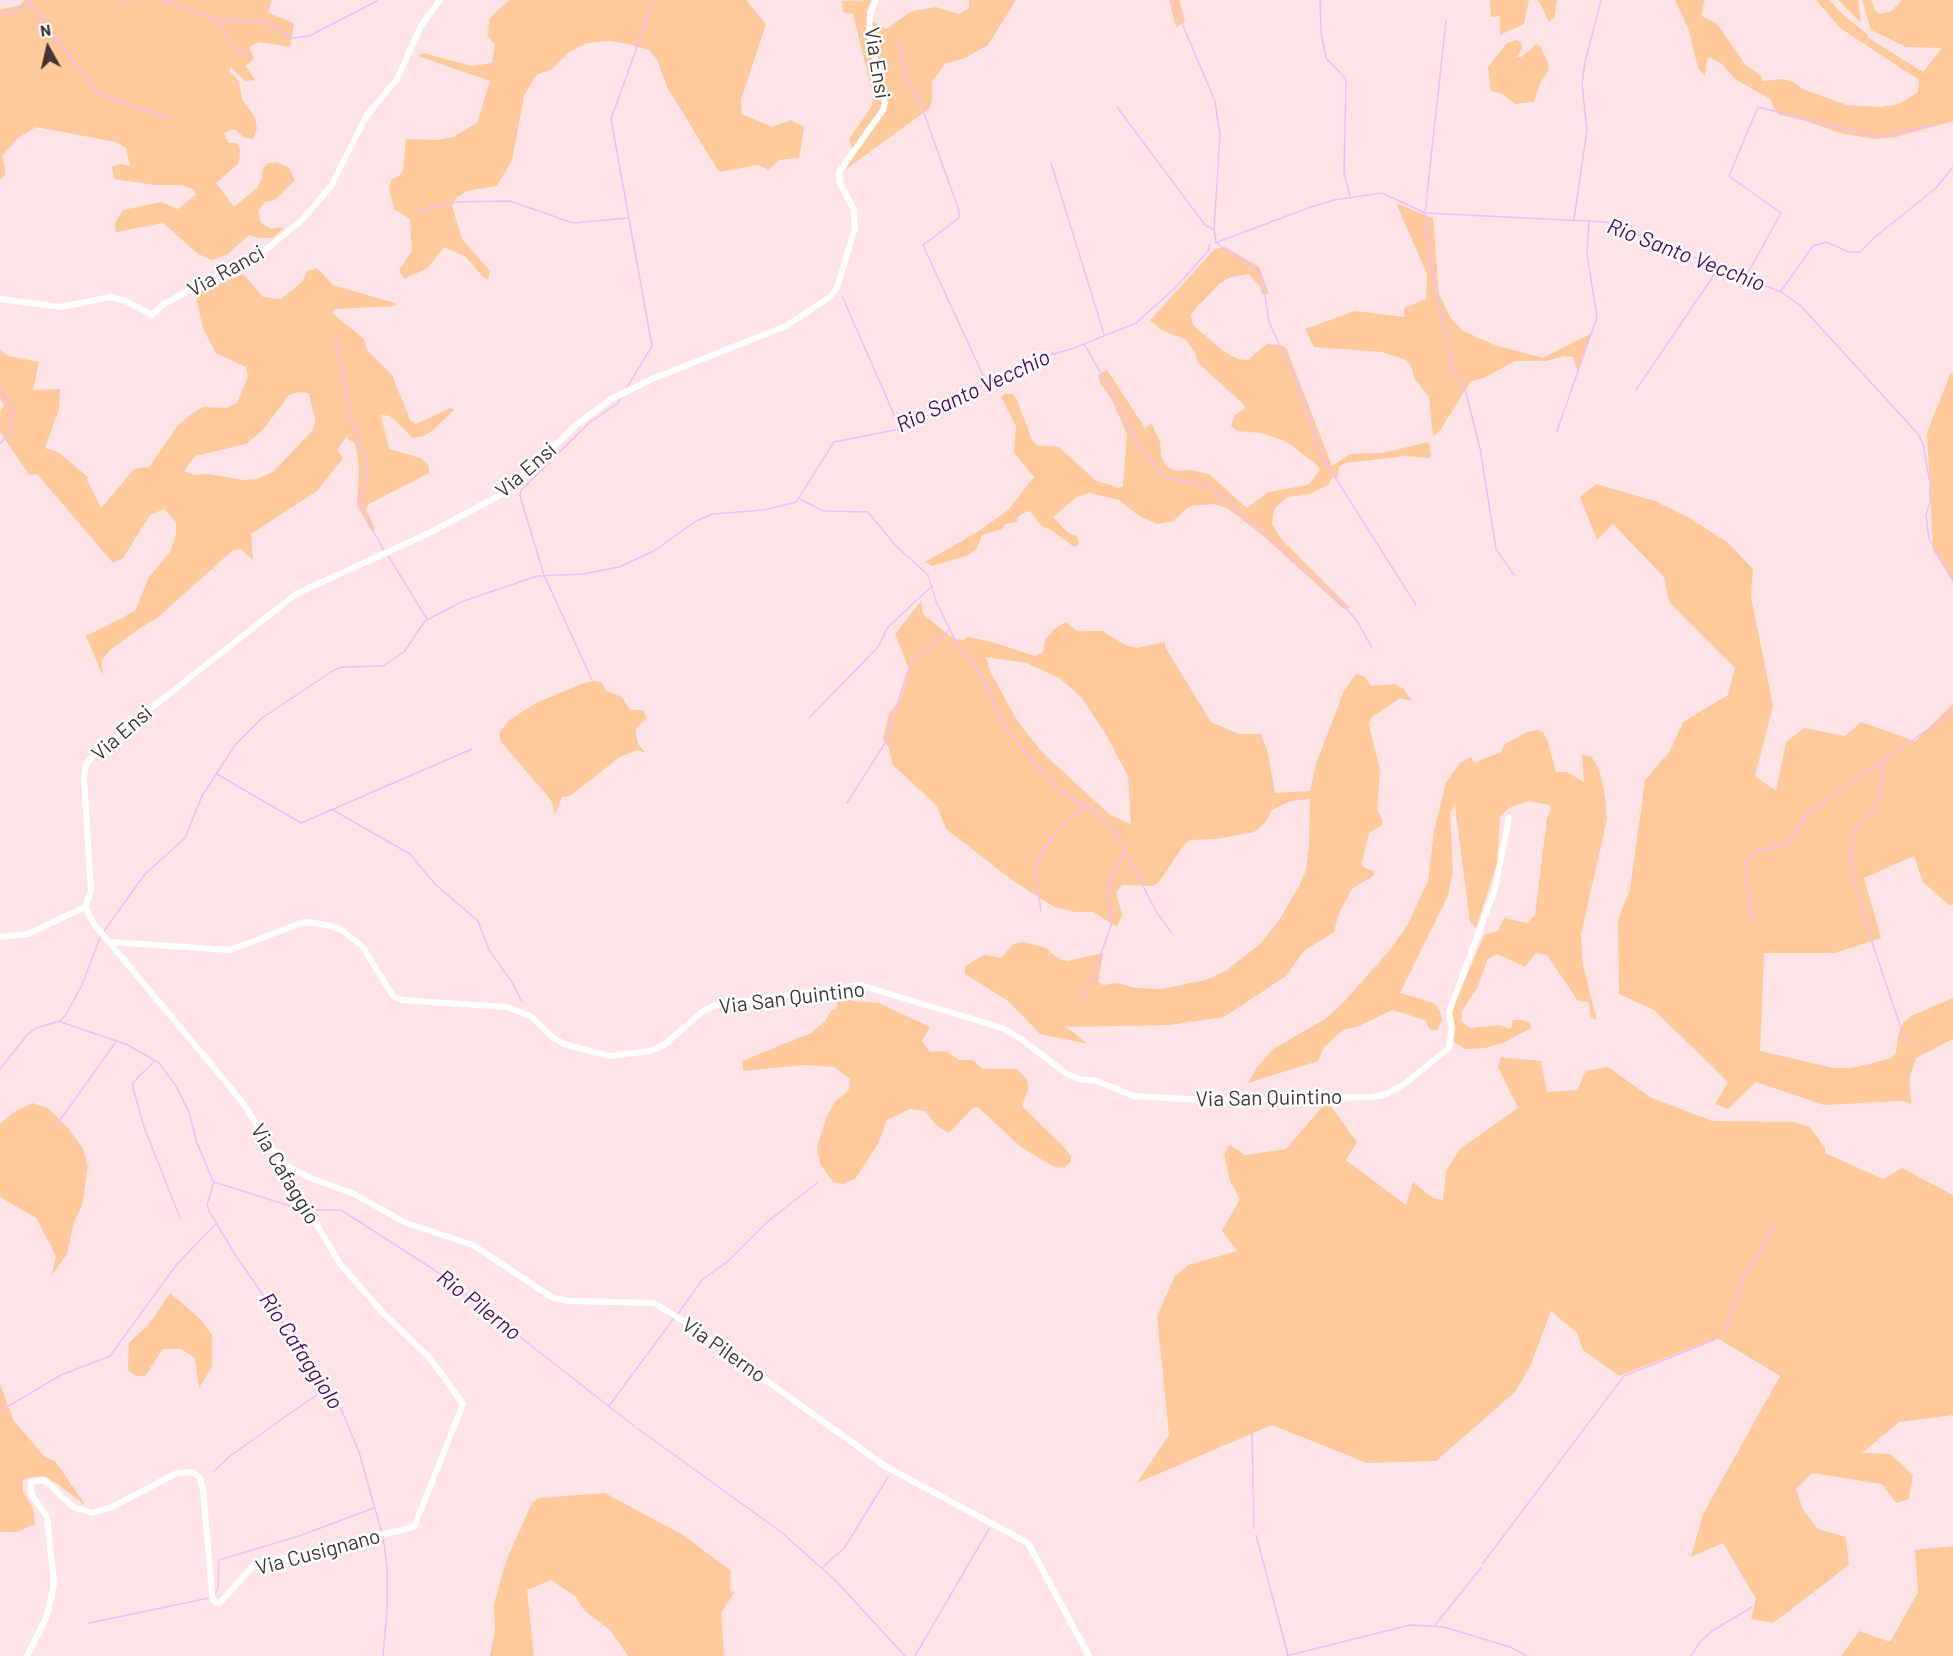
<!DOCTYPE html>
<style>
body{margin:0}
#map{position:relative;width:1953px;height:1656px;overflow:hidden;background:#ffe4e7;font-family:Barlow,sans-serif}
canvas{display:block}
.north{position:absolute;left:18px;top:18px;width:60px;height:60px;-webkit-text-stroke:4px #fff;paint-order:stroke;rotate:352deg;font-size:16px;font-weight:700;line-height:24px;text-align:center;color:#413536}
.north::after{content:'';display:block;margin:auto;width:21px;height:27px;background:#413536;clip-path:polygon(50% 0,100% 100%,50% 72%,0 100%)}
</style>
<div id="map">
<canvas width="1953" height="1656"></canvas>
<div class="north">N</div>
</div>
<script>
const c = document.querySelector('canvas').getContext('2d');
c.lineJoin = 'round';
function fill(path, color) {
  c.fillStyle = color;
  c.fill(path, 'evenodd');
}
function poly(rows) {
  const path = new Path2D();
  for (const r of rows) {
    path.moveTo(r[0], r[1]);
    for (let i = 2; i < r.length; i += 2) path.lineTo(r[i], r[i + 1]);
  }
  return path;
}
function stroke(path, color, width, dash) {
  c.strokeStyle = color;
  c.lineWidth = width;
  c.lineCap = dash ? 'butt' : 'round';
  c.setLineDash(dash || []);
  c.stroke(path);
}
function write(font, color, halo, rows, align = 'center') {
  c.font = font + ' Barlow,sans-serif';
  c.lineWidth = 5;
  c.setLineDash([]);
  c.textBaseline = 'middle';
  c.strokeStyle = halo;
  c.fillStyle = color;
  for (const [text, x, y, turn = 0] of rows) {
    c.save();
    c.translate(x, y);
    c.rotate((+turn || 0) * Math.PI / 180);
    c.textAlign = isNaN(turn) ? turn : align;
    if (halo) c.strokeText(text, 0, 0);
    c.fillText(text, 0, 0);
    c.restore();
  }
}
const green = poly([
 [25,0,272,0,268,13,294,23,290,47,259,42,249,47,254,58,246,66,255,80,245,81,230,67,230,72,239,82,242,99,255,117,257,129,253,139,243,137,235,129,224,133,228,143,237,143,240,149,239,163,216,183,234,207,257,188,262,177,263,169,268,163,277,162,289,168,295,180,275,200,265,202,258,211,260,222,271,229,285,227,272,238,259,238,249,235,227,255,212,260,198,254,163,223,116,232,115,223,123,210,161,202,178,209,196,194,193,189,181,185,155,185,114,179,112,167,120,164,130,166,126,148,116,142,36,127,18,138,2,156,6,174,0,180,0,9,19,6],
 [509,0,746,0,766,24,741,100,742,114,772,127,791,120,804,127,799,158,779,160,769,170,758,165,719,172,667,87,657,59,648,50,629,44,609,41,588,43,569,52,551,70,538,74,533,80,524,96,512,160,497,186,467,191,456,198,452,206,462,239,490,271,488,280,483,277,466,257,444,247,428,268,404,279,399,270,412,251,410,219,394,209,389,187,392,179,399,176,403,170,406,139,437,140,453,137,477,123,490,81,418,56,423,53,472,66,492,63,495,44,488,37,489,19],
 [871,0,866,13,873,22,886,29,912,11,936,7,959,14,969,8,969,0,1016,0,988,45,965,58,945,64,932,82,932,101,929,109,846,169,854,154,849,139,872,106,873,95,853,14,843,12,842,1],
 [1169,0,1179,0,1183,13,1185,22,1176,27],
 [1490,0,1529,0,1524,24,1500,35,1500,16,1491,17],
 [1536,0,1557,0,1554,18,1549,22,1539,1],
 [1675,0,1704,0,1702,16,1717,24,1746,65,1760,75,1763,81,1782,79,1791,81,1805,90,1847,105,1880,107,1899,104,1918,92,1919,80,1840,28,1816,0,1830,0,1841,13,1868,35,1867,37,1923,72,1942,48,1906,47,1871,30,1862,0,1871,0,1875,10,1880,14,1890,12,1902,0,1953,0,1953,121,1896,137,1875,139,1840,133,1803,120,1780,115,1776,112,1770,99,1735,79,1722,64,1711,58,1707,58,1705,76,1698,68,1688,28],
 [1838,0,1858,0,1861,23],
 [1516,40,1521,42,1522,48,1517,57,1521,57,1537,44,1541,47,1548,63,1549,70,1540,83,1534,102,1515,104,1502,94,1491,91,1488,67,1507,43],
 [1396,203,1433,218,1439,294,1450,317,1463,331,1495,345,1543,358,1592,333,1578,372,1573,357,1564,356,1547,361,1515,361,1484,378,1471,381,1439,432,1433,436,1429,397,1414,378,1412,368,1406,360,1382,352,1314,347,1305,329,1355,311,1405,317,1404,308,1426,299,1427,274],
 [1225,247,1259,267,1269,294,1262,294,1260,286,1248,274,1231,277,1220,283,1195,309,1191,315,1193,325,1223,351,1238,359,1248,360,1267,344,1282,345,1287,350,1332,466,1350,454,1382,453,1429,442,1431,456,1429,458,1406,456,1345,463,1339,467,1337,478,1332,478,1328,485,1310,494,1287,497,1274,509,1272,524,1281,539,1350,608,1344,609,1261,534,1227,508,1214,504,1190,506,1173,521,1157,524,1139,516,1119,500,1090,493,1077,497,1053,517,1067,532,1077,536,1079,544,1074,547,1048,528,1042,527,1030,511,1023,513,1017,518,1017,522,1005,524,1002,529,982,535,976,550,966,556,932,566,925,562,979,531,1008,510,1034,477,1014,453,1016,426,1001,397,1004,394,1013,394,1017,400,1032,440,1037,445,1059,447,1095,480,1119,488,1123,486,1127,434,1112,400,1100,383,1098,375,1107,370,1145,428,1151,423,1160,441,1161,456,1167,466,1176,471,1190,470,1209,474,1247,508,1268,492,1308,485,1320,470,1317,465,1287,442,1261,433,1237,431,1231,426,1235,415,1245,408,1242,403,1198,363,1196,354,1186,340,1161,330,1150,320,1215,249],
 [317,268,333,285,395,303,397,306,336,309,332,313,364,339,367,350,392,375,410,420,416,424,450,408,455,409,432,431,424,436,413,438,390,416,381,415,389,449,421,458,429,466,429,473,369,504,366,509,375,529,372,532,357,505,359,469,357,454,355,444,346,437,337,450,343,458,317,491,251,534,253,560,241,549,232,551,156,619,140,628,109,651,102,660,103,676,86,636,135,611,149,577,170,552,176,535,176,522,164,509,150,515,123,558,113,563,37,474,29,475,0,432,0,412,4,405,0,398,0,350,9,356,39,362,33,390,60,389,59,409,45,448,58,452,88,477,87,480,101,508,134,469,149,467,178,425,190,415,203,407,227,408,237,403,248,377,246,367,216,353,203,329,195,293,243,274,263,297,281,299,302,282,307,271],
 [299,392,309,393,315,420,313,430,274,471,257,479,244,480,207,474,195,475,184,471,195,456,246,444,263,430,289,395],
 [1951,372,1953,375,1953,582,1933,550,1927,433],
 [1596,484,1655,501,1693,520,1728,543,1753,569,1751,597,1773,706,1755,776,1776,791,1786,742,1804,728,1845,736,1861,722,1915,741,1953,704,1953,904,1950,906,1923,882,1914,856,1864,878,1881,938,1835,953,1764,953,1760,1051,1834,1068,1851,1068,1873,1063,1891,1058,1896,1053,1898,1035,1903,1023,1911,1016,1953,998,1953,1039,1916,1058,1910,1077,1911,1104,1903,1101,1824,1105,1756,1082,1728,1109,1715,1104,1728,1082,1654,1010,1619,994,1618,920,1630,889,1645,780,1670,751,1683,722,1728,695,1735,668,1669,602,1664,577,1613,524,1597,540,1580,497],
 [921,601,923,614,954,639,964,640,968,637,992,642,1035,656,1043,652,1045,640,1054,629,1066,622,1077,631,1102,631,1125,645,1137,648,1165,642,1165,647,1211,722,1239,734,1261,734,1268,753,1275,793,1310,791,1316,764,1344,691,1356,674,1364,676,1371,686,1395,684,1404,689,1412,701,1400,698,1371,718,1369,724,1380,771,1377,810,1383,821,1382,825,1369,833,1362,862,1363,867,1373,871,1374,875,1352,889,1338,916,1334,932,1304,951,1286,976,1224,1017,1170,1025,1066,1027,1088,1044,1040,1034,1008,1001,965,974,965,966,984,955,1001,958,1013,944,1024,942,1046,948,1056,957,1067,961,1103,953,1098,982,1103,985,1118,983,1135,988,1161,989,1206,980,1227,970,1260,944,1278,922,1299,886,1305,873,1309,849,1310,799,1291,801,1272,810,1265,823,1254,832,1217,839,1190,840,1184,845,1158,883,1152,886,1122,885,1116,892,1122,915,1117,927,1093,912,1075,912,1054,907,1012,880,946,829,937,806,892,764,889,748,883,739,889,713,901,698,909,669,895,634],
 [986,657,1026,663,1059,678,1082,698,1105,733,1128,776,1131,824,1110,815,1043,753,1018,722,990,671],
 [596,681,602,683,606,691,622,697,630,710,643,710,647,718,636,729,636,735,638,744,646,753,637,750,620,757,570,796,562,797,555,815,551,800,501,742,499,733,508,721,536,703,584,683],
 [1537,730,1543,732,1548,742,1556,772,1567,772,1584,782,1582,755,1591,756,1599,769,1605,796,1607,819,1581,934,1583,965,1597,1020,1591,1018,1589,1002,1578,1001,1547,955,1536,953,1525,967,1497,954,1488,959,1477,988,1462,1011,1462,1022,1470,1028,1499,1025,1511,1029,1513,1020,1522,1020,1530,1023,1531,1028,1505,1042,1486,1048,1465,1049,1454,1042,1449,1012,1453,997,1461,989,1484,935,1498,931,1504,918,1527,923,1535,915,1547,818,1551,810,1549,805,1529,801,1509,808,1500,817,1497,864,1476,928,1470,922,1455,806,1450,812,1453,870,1448,896,1400,993,1434,1003,1440,1011,1442,1020,1437,1030,1430,1030,1425,1020,1392,1010,1359,1026,1343,1030,1324,1047,1318,1061,1248,1083,1257,1067,1273,1049,1325,1019,1342,1004,1389,951,1408,924,1428,881,1434,831,1446,783,1460,763,1471,757,1474,763,1501,752,1505,744,1527,732],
 [840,992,849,992,845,994,851,1001,879,1003,930,1027,922,1041,930,1052,947,1051,959,1060,973,1060,983,1069,1017,1069,1027,1080,1028,1089,1022,1106,1063,1146,1071,1156,1071,1162,1064,1168,1054,1167,1021,1147,978,1107,973,1108,949,1133,937,1126,925,1111,910,1109,887,1120,878,1144,855,1179,843,1184,833,1182,820,1164,817,1147,826,1118,835,1102,849,1090,850,1079,834,1067,804,1065,743,1071,742,1061,811,1033,825,1021,832,1010,835,1010,837,1005,835,993],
 [1501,1057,1541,1061,1547,1092,1577,1090,1586,1071,1608,1067,1650,1097,1712,1121,1794,1122,1810,1127,1825,1148,1825,1153,1883,1179,1902,1168,1953,1195,1953,1415,1899,1422,1862,1453,1890,1454,1913,1475,1909,1499,1896,1503,1882,1484,1812,1473,1796,1489,1803,1510,1818,1529,1846,1537,1849,1565,1773,1623,1751,1619,1756,1599,1723,1543,1691,1557,1703,1514,1780,1376,1717,1338,1619,1376,1583,1350,1577,1333,1551,1311,1530,1367,1515,1392,1436,1461,1367,1463,1272,1425,1137,1483,1169,1435,1157,1316,1175,1276,1188,1265,1237,1251,1222,1231,1240,1199,1230,1181,1224,1154,1230,1145,1245,1155,1286,1149,1327,1101,1357,1142,1346,1160,1406,1205,1413,1182,1433,1198,1443,1200,1446,1171,1460,1149,1518,1108,1498,1067],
 [32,1103,48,1108,68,1128,82,1147,88,1165,82,1206,74,1222,67,1254,52,1275,56,1256,36,1218,0,1197,0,1124,14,1112],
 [170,1293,199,1318,212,1335,212,1367,199,1388,195,1358,181,1349,163,1349,145,1376,136,1376,128,1370,129,1343,149,1324],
 [0,1384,14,1421,45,1457,55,1461,86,1506,58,1484,43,1476,31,1477,23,1480,23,1492,33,1508,35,1524,17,1532,0,1532],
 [605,1493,683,1535,731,1571,730,1590,734,1593,721,1613,724,1656,628,1656,610,1630,584,1610,575,1596,551,1580,527,1590,534,1656,490,1656,495,1632,494,1604,506,1561,532,1503,538,1498],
 [1953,1546,1953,1656,1841,1656,1859,1631,1890,1642,1918,1592,1915,1550]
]);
const stream = poly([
 [121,0,132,0],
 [162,0,209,16,218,21,231,44,245,54],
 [1172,0,1215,101,1220,136,1214,230,1216,242,1224,249,1249,263,1262,276,1269,322,1296,381,1321,455,1416,605],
 [1320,0,1321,33,1326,58,1346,79,1344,173,1350,196],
 [30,3,97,92,122,103,170,118],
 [0,14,21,11,32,0],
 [215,20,264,21,293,38,309,36,377,1],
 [1446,21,1425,213,1429,254,1449,356,1453,372,1465,389,1480,448,1496,549,1514,575],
 [900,43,905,76,920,102,959,211,959,218,923,245,986,382],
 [1117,107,1205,225,1214,230],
 [1051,163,1104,334],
 [418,211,450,202,510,201,573,223,628,218],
 [1574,219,1587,130,1582,84,1585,62,1601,0],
 [1215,243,1311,207,1334,200,1382,193,1425,213,1606,222,1781,292,1800,305,1918,434,1923,444,1930,484,1930,502,1926,516,1929,539,1953,581],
 [1745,278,1781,213,1729,176,1758,107,1877,137,1934,125],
 [1781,291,1813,246,1826,242,1849,252,1860,252,1875,237,1935,189,1953,167],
 [842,296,900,428],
 [336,338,350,417,366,458,366,478,360,500,362,511,384,550],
 [1084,344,1117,401,1136,441,1161,474,1168,478,1208,486,1217,492,1339,600,1357,621,1372,648],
 [0,387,14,412,10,430,0,444],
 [626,389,652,346,611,119,654,0],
 [1636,390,1718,269],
 [1557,431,1597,317,1587,254,1589,221],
 [800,499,823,511,868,512,896,546,928,575,936,601,956,642,983,678,1005,726,1028,757,1062,792,1097,813,1113,828,1157,913,1171,932],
 [387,554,427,619],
 [592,680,544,575,520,496,521,490,589,423,618,403,620,398],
 [809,718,878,647,888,627,932,586],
 [1883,759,1880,796,1875,808,1855,831,1850,852,1853,874,1870,936,1906,1043],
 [217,774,301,823,472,749],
 [847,803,885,743,910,664,949,630],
 [333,810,410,854,435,884,478,921,489,950,512,982,522,1002],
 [1041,911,1035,871,1041,853,1051,838,1083,806],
 [1753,921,1745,869,1748,857,1757,851,1787,845,1805,817,1815,808,1953,712],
 [104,931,145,874,185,838,202,796,235,745,262,718,331,672,341,667,383,666,404,652,425,621,461,602,537,576,584,574,619,567,654,551,696,521,713,514,764,510,796,502,834,442,900,429,952,403,1020,364,1074,348,1136,323,1176,287,1208,251,1210,244],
 [1080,1001,1093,976,1112,923,1108,895,1110,882,1124,853],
 [58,1021,128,1045,159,1063,176,1086,189,1112,197,1143,213,1181],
 [154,1062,139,1076,133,1083,133,1088,144,1127,180,1218],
 [0,1069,27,1035,36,1028,60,1021,65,1016,81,987,101,935],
 [53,1130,115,1043],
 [214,1182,207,1205,209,1211,236,1256,339,1404,359,1452,381,1530],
 [214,1182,306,1211],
 [313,1210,341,1210,433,1269,634,1426],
 [677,1315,702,1280,727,1262,767,1222,817,1183],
 [609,1406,674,1318],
 [0,1411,61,1375,110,1356,177,1264,215,1225],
 [637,1428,781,1532,835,1580,905,1656],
 [1252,1432,1254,1528],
 [213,1472,230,1456,326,1388],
 [1256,1535,1288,1655],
 [383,1537,387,1567,387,1609,383,1656],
 [1483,1563,1624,1376,1714,1340,1726,1330,1744,1276,1766,1244,1773,1222],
 [823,1567,845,1547,888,1477],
 [215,1594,218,1588,219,1560,299,1536,374,1508],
 [89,1623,209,1598],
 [1435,1625,1481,1568],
 [915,1656,989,1529],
 [1286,1656,1410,1625,1444,1627,1510,1647,1527,1656],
 [1691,1656,1700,1642,1712,1631,1752,1607]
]);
const street = poly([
 [0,299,61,307,110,297,126,301,152,315,164,304,212,278,253,260,302,220,331,186,367,115,397,79,421,26,440,0],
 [85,907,91,891,84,778,86,765,92,757,131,724,296,594,429,533,506,492,577,424,613,398,652,379,786,326,830,297,837,288,855,228,853,208,840,183,839,172,883,110,885,103,869,33,870,14,876,0],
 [0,937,28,934,85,907],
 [111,942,230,950,304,922,322,924,340,929,362,946,393,996,402,1000,507,1007,532,1017,551,1036,564,1044,609,1056,650,1051,664,1045,702,1012,713,1006,860,985,1002,1028,1021,1039,1067,1074,1079,1079,1097,1081,1133,1096,1206,1100,1371,1097,1384,1095,1403,1085,1449,1048,1452,1028,1449,1012,1495,889,1509,818],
 [283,1163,308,1177,352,1193,406,1223,473,1245,553,1298,568,1301,654,1303,685,1322,885,1466,1028,1543,1089,1656],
 [27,1656,47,1616,54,1584,47,1517,31,1494,31,1482,45,1480,73,1507,93,1513,112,1507,177,1473,193,1472,200,1478,203,1489,212,1594,213,1600,219,1604,253,1566,414,1527,463,1404,430,1358,384,1314,341,1265,292,1184,282,1163,240,1099,94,924,85,907]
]);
const streetNames = [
 ["Via Ensi",877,63,81],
 ["Via Ranci",226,271,-29],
 ["Via Ensi",526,470,-41],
 ["Via Ensi",122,733,-41],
 ["Via San Quintino",792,998,-7],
 ["Via San Quintino",1269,1098,-1],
 ["Via Cafaggio",285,1174,59],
 ["Via Pilerno",724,1350,35],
 ["Via Cusignano",318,1552,-15]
];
const waterNames = [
 ["Rio Santo Vecchio",1686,255,21],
 ["Rio Santo Vecchio",973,391,-25],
 ["Rio Pilerno",479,1305,38],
 ["Rio Cafaggiolo",301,1351,57]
];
fill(green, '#fec99b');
stroke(stream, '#efbdfc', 1.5);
stroke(street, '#fff', 6);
write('21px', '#413536', '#fff', streetNames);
write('italic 22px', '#570768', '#fff', waterNames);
</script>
